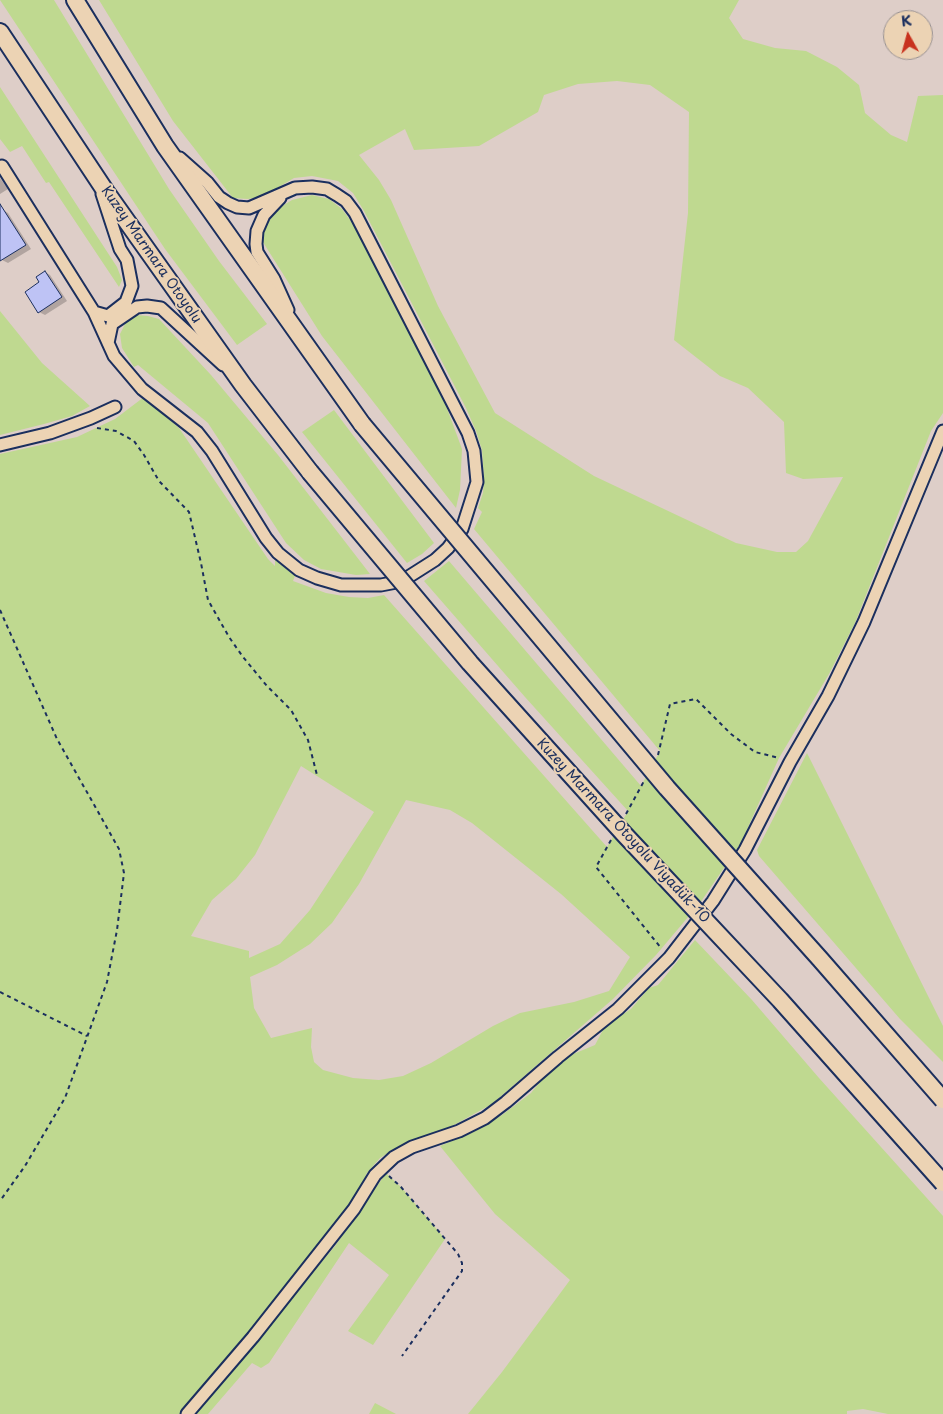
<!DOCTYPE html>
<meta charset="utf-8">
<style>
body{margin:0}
#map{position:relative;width:943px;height:1414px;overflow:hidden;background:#decec8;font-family:"Playpen Sans",sans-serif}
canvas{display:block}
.north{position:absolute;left:883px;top:10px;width:50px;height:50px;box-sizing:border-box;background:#ecd3b4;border:1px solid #989192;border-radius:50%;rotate:353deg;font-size:14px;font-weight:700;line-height:20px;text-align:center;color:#1b2f5e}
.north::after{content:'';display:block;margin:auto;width:18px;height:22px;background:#c8321e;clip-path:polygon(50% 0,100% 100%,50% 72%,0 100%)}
</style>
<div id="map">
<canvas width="943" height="1414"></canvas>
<div class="north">K</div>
</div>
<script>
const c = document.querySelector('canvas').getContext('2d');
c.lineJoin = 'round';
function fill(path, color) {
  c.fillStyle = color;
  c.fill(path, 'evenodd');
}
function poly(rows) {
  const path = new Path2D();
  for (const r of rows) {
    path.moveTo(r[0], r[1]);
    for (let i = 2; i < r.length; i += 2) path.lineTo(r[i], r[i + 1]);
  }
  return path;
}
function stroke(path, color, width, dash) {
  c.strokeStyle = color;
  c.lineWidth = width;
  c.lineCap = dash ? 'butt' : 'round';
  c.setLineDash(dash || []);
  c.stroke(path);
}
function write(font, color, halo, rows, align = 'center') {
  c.font = font + ' "Playpen Sans",sans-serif';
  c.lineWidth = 4;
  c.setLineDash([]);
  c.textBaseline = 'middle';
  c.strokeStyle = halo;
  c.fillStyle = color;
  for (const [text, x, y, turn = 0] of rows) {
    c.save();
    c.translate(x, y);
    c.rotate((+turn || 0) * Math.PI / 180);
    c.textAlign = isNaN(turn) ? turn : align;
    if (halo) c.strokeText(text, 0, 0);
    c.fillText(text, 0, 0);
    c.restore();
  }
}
const green = poly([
 [0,0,54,0,169,189,219,261,267,324,237,345,165,249],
 [99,0,739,0,729,18,743,39,775,48,806,51,837,67,859,85,865,113,891,135,907,142,918,96,943,95,943,413,931,431,855,623,829,674,779,758,741,843,700,903,656,955,613,999,492,1104,443,1131,399,1146,380,1158,367,1173,359,1189,342,1214,214,1375,180,1414,0,1414,0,454,77,437,115,419,144,397,179,428,268,559,275,566,275,560,295,576,293,581,326,593,349,597,368,598,384,595,607,847,628,811,525,697,424,581,449,561,641,786,660,751,474,529,482,512,478,508,483,493,484,478,482,450,476,431,466,408,364,211,353,193,338,181,312,176,294,178,262,197,248,199,233,198,173,121],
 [617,81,650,85,689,112,688,213,674,340,720,376,748,388,784,422,786,473,803,479,843,477,808,541,796,552,777,552,736,543,594,476,495,413,438,306,391,200,379,180,359,155,405,129,414,150,479,146,538,112,544,95,578,84],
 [301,766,374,812,310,910,280,944,249,958,249,951,191,936,212,900,236,879,255,855],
 [406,800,450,810,472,823,561,894,630,957,609,991,574,1002,520,1013,493,1026,431,1063,403,1076,379,1080,353,1078,323,1070,314,1062,311,1047,312,1028,271,1038,254,1008,250,977,277,965,310,944,332,923,359,884],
 [0,87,117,267,122,280,119,287,49,182,46,183,22,146,10,152,0,139],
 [312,195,329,199,342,209,353,224,438,384,462,449,460,490,456,508,322,336,261,239,269,221,279,208,292,200],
 [0,311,42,363,90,406,72,416,44,424,0,435],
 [136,315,148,316,159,319,211,375,278,455,370,574,356,575,321,569,304,560,286,543,208,423,138,365,134,367,122,348,120,334,126,322],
 [334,410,434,543,422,554,407,563,302,432],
 [807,753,943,1026,943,1062,900,1019,759,856,757,850],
 [695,940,752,1000,819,1078,943,1216,943,1414,888,1414,863,1409,847,1411,847,1414,468,1414,502,1372,570,1280,495,1214,440,1146,473,1132,502,1115,531,1093,548,1072,566,1057,595,1045,605,1026,631,1009,649,988,658,985],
 [386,1173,401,1187,445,1239,373,1345,348,1331,389,1275,349,1243,269,1363,261,1368,252,1363,208,1414,195,1414,335,1246],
 [375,1403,396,1414,369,1414]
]);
const shadow = poly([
 [0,178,8,189,0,194],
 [3,210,8,213,31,249,8,263,2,260,0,256,0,211],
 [45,272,50,275,67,301,45,315,39,312,41,283]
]);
const building = poly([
 [0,204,26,245,0,261,0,204],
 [45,271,62,297,38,313,25,292,39,282,36,277,45,271]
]);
const path = poly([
 [97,428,116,431,134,441,144,455,159,481,189,512,201,563,208,600,229,637,243,657,267,686,291,710,308,740,317,775],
 [0,610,57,739,119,849,124,873,117,930,107,982,65,1098,25,1166,0,1201],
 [658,755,670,704,696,699,731,734,755,752,779,758],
 [626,814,644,781],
 [611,840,596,867,661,948],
 [0,992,87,1036],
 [389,1176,401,1187,458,1254,462,1263,462,1271,402,1356]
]);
const minor = poly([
 [2,166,94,312,114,356,142,389,197,432,212,451,266,538,278,553,299,570,317,578,341,585,381,585,402,581,435,560,448,548,462,529,477,482,474,451,468,433,355,213,346,201,337,195,327,189,312,187,295,188,249,208,237,207,228,203,219,197,207,182,180,158],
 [280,198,264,215,257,231,256,244,257,252,274,279,288,310],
 [94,312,108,316,126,302,132,286,127,260,120,249,102,194],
 [108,343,112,324,137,307,147,306,161,308,223,365],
 [0,445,50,433,91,418,115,407],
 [187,1414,253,1337,354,1209,375,1175,394,1157,412,1147,459,1131,485,1118,506,1102,558,1057,618,1009,669,958,713,901,745,850,790,762,828,696,864,622,943,431]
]);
const highway = poly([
 [75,0,165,146,362,424],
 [0,32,106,192,243,385,310,472]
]);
const highwayBridge = poly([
 [362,424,667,788,820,959,943,1100],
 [310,472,470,663,624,834,780,1000,943,1183]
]);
const streetNames = [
 ["Kuzey Marmara Otoyolu",151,255,55],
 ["Kuzey Marmara Otoyolu Viyadük-10",623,831,47]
];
fill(green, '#bfd990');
fill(shadow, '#0003');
fill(building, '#bec3f5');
stroke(building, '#1b2f5e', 1);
stroke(minor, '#1b2f5e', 15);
stroke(highway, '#1b2f5e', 20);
stroke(path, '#1b2f5e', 2, [4, 4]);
stroke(minor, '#ecd3b4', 11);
stroke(highway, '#ecd3b4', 16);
stroke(highwayBridge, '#1b2f5e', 20, []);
stroke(highwayBridge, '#ecd3b4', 16);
write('14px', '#1b2f5e', '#ecd3b4', streetNames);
</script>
